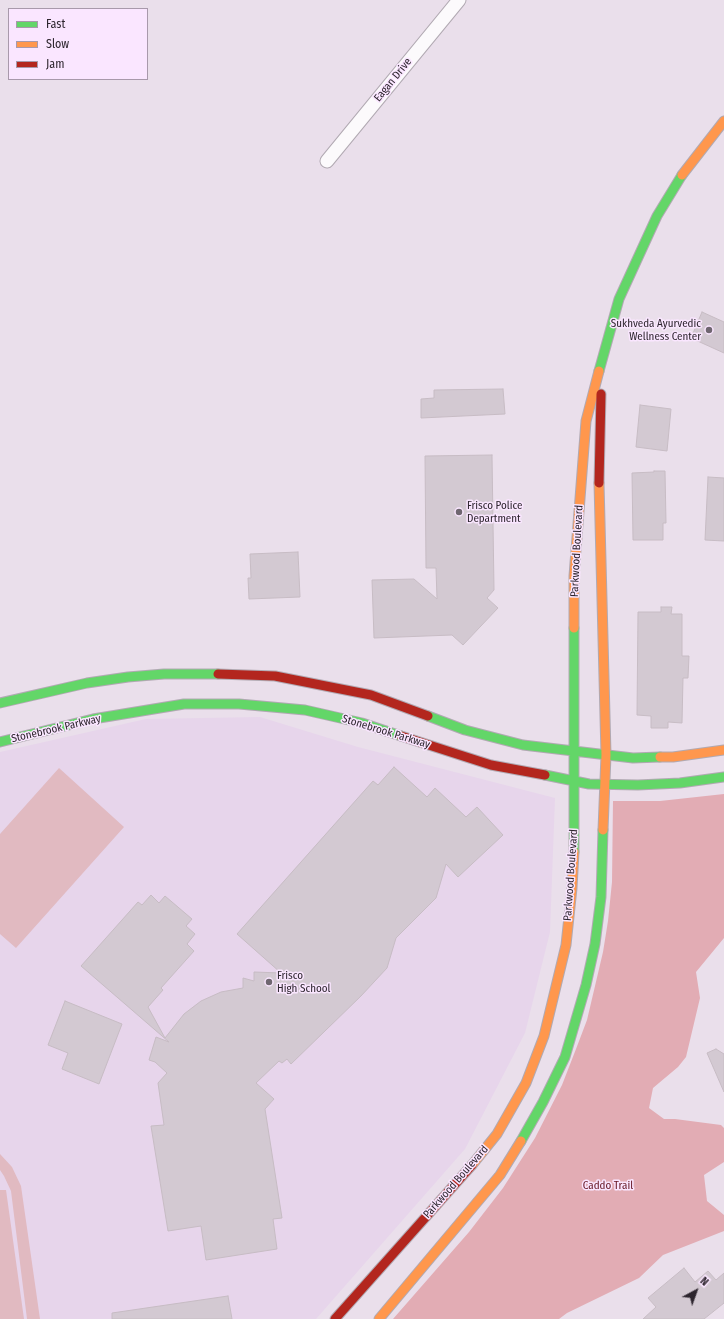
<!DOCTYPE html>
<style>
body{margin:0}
#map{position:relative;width:724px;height:1319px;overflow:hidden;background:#eadfeb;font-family:"Fira Sans Condensed",sans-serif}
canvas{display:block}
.legend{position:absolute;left:8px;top:8px;width:140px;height:72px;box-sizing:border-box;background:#fae6ff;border:1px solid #a899ab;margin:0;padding:5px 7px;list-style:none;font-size:12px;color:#2d252e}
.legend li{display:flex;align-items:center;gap:8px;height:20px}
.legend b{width:20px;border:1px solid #a899ab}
.north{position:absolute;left:676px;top:1271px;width:40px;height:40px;-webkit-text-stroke:3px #fae6ff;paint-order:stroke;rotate:41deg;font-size:11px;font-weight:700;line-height:16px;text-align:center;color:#2d252e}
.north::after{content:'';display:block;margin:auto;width:14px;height:18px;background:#2d252e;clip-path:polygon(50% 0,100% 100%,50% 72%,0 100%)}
</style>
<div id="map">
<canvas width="724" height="1319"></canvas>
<ul class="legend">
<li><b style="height:5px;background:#63d668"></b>Fast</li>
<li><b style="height:5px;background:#ff974d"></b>Slow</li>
<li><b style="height:5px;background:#b3261e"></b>Jam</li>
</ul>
<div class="north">N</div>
</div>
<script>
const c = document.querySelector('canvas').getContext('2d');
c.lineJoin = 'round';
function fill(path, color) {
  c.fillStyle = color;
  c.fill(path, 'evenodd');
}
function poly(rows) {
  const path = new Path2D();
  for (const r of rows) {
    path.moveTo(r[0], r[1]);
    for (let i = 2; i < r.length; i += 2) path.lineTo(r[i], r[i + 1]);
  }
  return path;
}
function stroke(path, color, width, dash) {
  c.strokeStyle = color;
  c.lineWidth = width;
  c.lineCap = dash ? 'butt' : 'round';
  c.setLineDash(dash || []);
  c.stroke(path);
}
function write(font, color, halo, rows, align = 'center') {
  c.font = font + ' "Fira Sans Condensed",sans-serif';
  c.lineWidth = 3;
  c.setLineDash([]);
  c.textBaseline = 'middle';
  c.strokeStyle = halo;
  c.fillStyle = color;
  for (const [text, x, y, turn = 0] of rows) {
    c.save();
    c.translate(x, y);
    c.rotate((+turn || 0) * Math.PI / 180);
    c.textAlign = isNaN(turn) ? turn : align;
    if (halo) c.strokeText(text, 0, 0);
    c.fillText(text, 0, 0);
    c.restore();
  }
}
const built = poly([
 [260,717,358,747,555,798,550,932,525,1033,465,1149,316,1319,0,1319,0,752,146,719]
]);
const green = poly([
 [59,768,124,827,16,948,0,934,0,834],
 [0,1154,12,1167,21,1186,40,1319,27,1319,11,1191,4,1176,0,1170],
 [0,1190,6,1190,24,1319,0,1319]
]);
const forest = poly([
 [724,794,724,938,696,972,700,998,686,1057,678,1067,653,1088,649,1108,664,1119,675,1119,721,1125,724,1128,724,1162,704,1175,707,1201,724,1215,724,1231,663,1255,639,1278,567,1313,559,1319,393,1319,469,1232,503,1188,535,1138,562,1085,576,1049,587,1020,603,952,608,921,612,882,613,801,660,801]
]);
const building = poly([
 [702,312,724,322,724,353,691,338,702,312],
 [503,389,505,414,421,418,421,399,434,398,434,390,503,389],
 [640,405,671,409,667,451,636,447,640,405],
 [492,455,494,590,487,598,498,608,463,645,452,635,374,638,372,580,414,579,437,599,436,568,426,568,425,456,492,455],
 [654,471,665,471,666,523,663,523,663,540,633,540,632,473,654,472,654,471],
 [708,477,724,478,724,541,705,540,708,477],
 [298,552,300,597,249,599,248,578,251,578,250,554,298,552],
 [661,607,672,607,671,614,682,614,682,656,689,656,688,678,683,678,682,723,668,722,668,728,651,728,651,716,637,715,638,612,661,612,661,607],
 [394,767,427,797,435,788,466,817,477,807,503,835,458,877,446,864,436,898,396,938,387,968,361,996,291,1064,287,1059,282,1063,279,1061,256,1083,274,1099,265,1109,282,1218,273,1219,277,1249,206,1260,201,1226,168,1231,151,1126,164,1125,158,1083,167,1073,155,1062,149,1060,156,1037,169,1042,81,966,138,902,142,905,151,895,159,903,165,896,192,919,186,926,195,934,187,944,194,951,161,988,163,990,148,1007,165,1038,184,1014,201,1001,221,992,243,988,243,978,254,981,254,972,281,973,237,934,373,781,378,785,394,767],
 [65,1001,122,1024,99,1084,62,1069,68,1053,48,1045,65,1001],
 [716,1049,724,1054,724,1092,707,1053,716,1049],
 [684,1268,695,1282,708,1271,716,1280,724,1273,724,1303,704,1319,643,1319,656,1307,648,1298,684,1268],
 [228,1296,232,1319,112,1319,112,1313,228,1296]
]);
const street = poly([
 [327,161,459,0]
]);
const fast = poly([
 [599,371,619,299,657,216,682,175],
 [0,703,87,683,128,677,164,674,218,674],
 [428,716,465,730,523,745,633,758,660,757],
 [0,742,93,719,184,704,239,704,305,710,362,723,401,736],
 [545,775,589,784,638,785,680,783,724,777],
 [574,852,574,628],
 [521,1141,543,1102,565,1057,586,985,595,944,601,897,603,830]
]);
const slow = poly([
 [682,175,724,121],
 [599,483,606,755,603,830],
 [574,628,574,576,586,421,599,371],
 [660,757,673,757,724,750],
 [472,1165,497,1134,526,1083,544,1036,566,945,572,888,574,852],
 [379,1319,500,1175,521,1141]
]);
const jam = poly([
 [599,483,601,394],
 [218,674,275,676,371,695,428,716],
 [401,736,491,765,545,775],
 [335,1319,472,1165]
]);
const markers = [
 [709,330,4,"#6f6670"],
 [459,512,4,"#6f6670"],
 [269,982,4,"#6f6670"]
];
const streetNames = [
 ["Eagan Drive",393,80,-51],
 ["Parkwood Boulevard",577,551,-87],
 ["Stonebrook Parkway",56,729,-13],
 ["Stonebrook Parkway",386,732,17],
 ["Parkwood Boulevard",571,875,-86],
 ["Parkwood Boulevard",456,1182,-49]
];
const poiNames = [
 ["Sukhveda Ayurvedic",701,324,"right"],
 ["Wellness Center",701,337,"right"],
 ["Frisco Police",467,506],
 ["Department",467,519],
 ["Frisco",277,976],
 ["High School",277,989]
];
const parkNames = [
 ["Caddo Trail",608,1186]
];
fill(built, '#e7d5eb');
fill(green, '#e1bac1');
fill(forest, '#e2acb4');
fill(building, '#d3c9d2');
stroke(building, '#c7bcc4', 1);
stroke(street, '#b1a9b2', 15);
stroke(fast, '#b1a9b2', 11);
stroke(slow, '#b1a9b2', 11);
stroke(jam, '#b1a9b2', 11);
stroke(street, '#fcfafc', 13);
stroke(fast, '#63d668', 9);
stroke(slow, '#ff974d', 9);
stroke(jam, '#b3261e', 9);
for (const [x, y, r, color] of markers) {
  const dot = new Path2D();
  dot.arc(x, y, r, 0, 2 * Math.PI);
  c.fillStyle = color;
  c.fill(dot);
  stroke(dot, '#fae6ff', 1.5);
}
write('11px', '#2d252e', '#fae6ff', streetNames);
write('11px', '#2d252e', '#fae6ff', poiNames, 'left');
write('11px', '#651422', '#fae6ff', parkNames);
</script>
